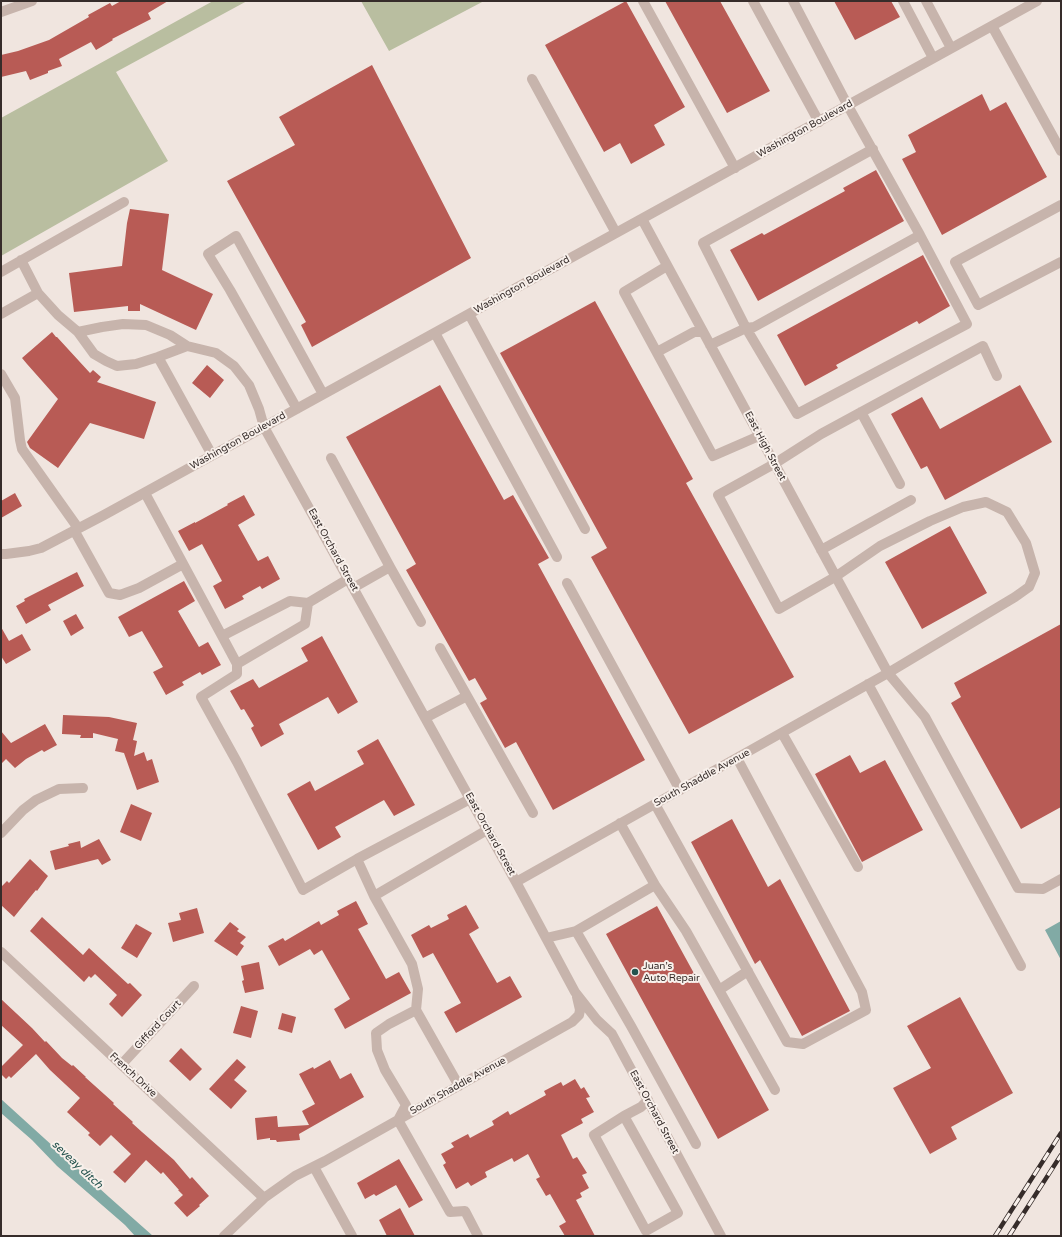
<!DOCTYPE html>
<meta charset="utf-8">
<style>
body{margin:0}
#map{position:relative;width:1062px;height:1237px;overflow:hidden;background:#f0e5df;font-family:"Varela Round",sans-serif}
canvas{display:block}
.frame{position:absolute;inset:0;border:2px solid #362c2a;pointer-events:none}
</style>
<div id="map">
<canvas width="1062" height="1237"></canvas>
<div class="frame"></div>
</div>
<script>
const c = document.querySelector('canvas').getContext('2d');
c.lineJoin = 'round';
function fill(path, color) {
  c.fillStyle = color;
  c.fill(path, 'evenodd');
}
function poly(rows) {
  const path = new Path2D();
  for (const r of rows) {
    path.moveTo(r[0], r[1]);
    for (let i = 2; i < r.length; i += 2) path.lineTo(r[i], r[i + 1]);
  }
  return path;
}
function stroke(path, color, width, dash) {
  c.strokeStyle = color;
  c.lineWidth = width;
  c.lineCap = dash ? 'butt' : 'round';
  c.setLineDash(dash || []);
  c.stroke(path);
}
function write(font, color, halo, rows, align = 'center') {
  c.font = font + ' "Varela Round",sans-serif';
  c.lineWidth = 4;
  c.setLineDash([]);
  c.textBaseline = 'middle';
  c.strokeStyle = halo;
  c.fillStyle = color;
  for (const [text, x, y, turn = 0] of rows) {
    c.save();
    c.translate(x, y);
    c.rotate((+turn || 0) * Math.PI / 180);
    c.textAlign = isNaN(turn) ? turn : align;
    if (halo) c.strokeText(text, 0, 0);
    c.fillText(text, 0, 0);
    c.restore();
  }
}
const green = poly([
 [213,1,247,1,116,72,168,161,1,256,1,118],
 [361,1,484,1,389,51]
]);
const water = poly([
 [1061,921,1061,960,1045,930],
 [1,1099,109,1197,153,1236,135,1236,125,1225,57,1166,32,1140,1,1113]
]);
const building = poly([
 [121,1,168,1,148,13,151,19,112,39,113,40,96,50,91,42,59,59,62,66,48,71,48,73,30,80,26,71,1,77,1,55,18,51,49,40,89,17,88,15,110,3,112,6],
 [626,1,685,107,654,125,665,145,631,164,620,143,604,152,545,45],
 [665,1,720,1,770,91,727,113],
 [834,1,891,1,900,17,855,40],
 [372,65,471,258,312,347,301,325,306,322,227,181,295,145,279,117],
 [982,94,990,111,1006,102,1047,177,942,235,902,159,916,152,908,135],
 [876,170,904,221,758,301,730,250,762,233,764,235,845,191,843,188],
 [130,209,169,214,162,270,213,294,196,330,140,304,140,311,128,311,128,306,74,312,69,273,122,266,127,223],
 [923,255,950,306,919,324,917,321,836,365,838,368,805,386,777,335],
 [595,301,693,479,686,483,794,677,689,734,591,557,607,548,500,353],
 [52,332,56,337,57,337,90,373,93,370,101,377,97,382,156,402,144,439,90,423,58,468,30,448,27,442,58,399,27,364,22,358],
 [207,365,224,380,210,398,192,383],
 [440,385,504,500,513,495,549,558,538,564,645,760,553,810,516,742,505,748,480,703,487,699,475,678,469,681,406,570,416,564,346,437],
 [1020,385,1052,442,945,500,927,466,921,469,891,414,922,397,940,429],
 [15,493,22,506,1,518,1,501],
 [244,495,255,515,238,525,258,561,268,556,280,579,262,589,260,586,242,596,244,599,225,609,213,586,222,581,202,544,189,551,178,531,195,522,195,523,228,505,227,504],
 [950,526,987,593,922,629,885,562],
 [77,572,84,586,48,605,51,610,26,624,16,606,25,601,24,599],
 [184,581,195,601,178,611,199,647,208,642,221,665,202,675,200,672,182,682,184,685,166,695,153,672,163,667,142,631,129,637,118,617],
 [76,614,84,628,71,636,63,621],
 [1061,624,1061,807,1021,829,951,703,961,697,954,683],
 [1,627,9,641,22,634,31,650,6,664,1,656],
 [322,636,358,702,338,714,328,697,279,724,284,734,261,747,251,728,254,726,244,709,241,710,230,691,253,679,259,688,308,661,301,648],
 [63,715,109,717,137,723,133,740,137,741,134,756,144,752,147,761,152,759,159,782,137,790,124,753,115,751,118,739,93,733,93,738,80,738,81,735,62,734],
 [45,724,57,745,44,752,42,750,26,759,15,768,6,759,1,764,1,731,11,743],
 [378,739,415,805,394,816,384,800,335,827,341,837,318,850,287,794,310,781,315,791,364,764,357,751],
 [850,755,860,773,885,760,923,830,862,862,815,774],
 [131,804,152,813,141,841,120,832],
 [732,819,768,887,780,879,850,1011,802,1036,760,960,755,964,691,842],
 [99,839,111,860,102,865,98,859,55,870,50,851,69,846,68,844,80,841,81,848],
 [30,859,48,876,37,891,36,890,14,917,1,905,1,887,7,881,9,883],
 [356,901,368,924,358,929,386,979,399,972,411,993,345,1029,334,1009,350,999,322,950,314,955,310,949,279,966,268,946,283,938,285,941,319,921,321,925,339,915,337,911],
 [466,905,479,928,469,934,497,983,510,976,522,997,456,1033,444,1012,461,1003,433,953,423,958,411,935,429,925,431,928,449,919,447,915],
 [657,906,769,1110,718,1139,606,934],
 [197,908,204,933,173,942,168,923,181,920,179,913],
 [42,917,83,955,89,948,128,984,130,983,142,995,122,1017,109,1004,117,995,95,974,91,978,89,976,84,982,30,931],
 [230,922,239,929,237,931,246,937,240,943,244,946,237,956,214,941],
 [136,924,152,933,137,958,121,948],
 [259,962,264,989,245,993,242,981,244,980,241,966],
 [960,997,1013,1093,951,1127,957,1139,930,1154,893,1088,931,1068,907,1026],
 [1,999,32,1028,45,1042,46,1041,62,1058,72,1066,73,1065,86,1077,85,1077,114,1103,113,1104,133,1122,132,1123,142,1132,174,1160,190,1179,192,1177,209,1196,199,1205,200,1206,187,1217,174,1203,183,1195,178,1190,179,1190,163,1172,161,1174,146,1160,125,1183,113,1172,131,1154,111,1135,100,1146,88,1135,90,1133,67,1112,80,1098,50,1070,36,1054,11,1078,9,1076,6,1079,1,1074,1,1067,23,1045,1,1025],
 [241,1006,258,1011,251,1038,233,1033],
 [282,1013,296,1017,292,1033,278,1029],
 [181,1048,202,1069,190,1081,169,1061],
 [237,1059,246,1067,234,1080,247,1091,231,1109,209,1089],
 [330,1060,340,1079,351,1073,364,1097,299,1134,300,1140,277,1142,276,1140,270,1140,270,1138,257,1140,255,1118,277,1116,278,1127,309,1125,302,1111,315,1104,299,1074,313,1067,314,1069],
 [575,1079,581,1089,584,1087,590,1097,586,1098,594,1112,581,1119,583,1123,561,1135,573,1159,577,1157,587,1173,582,1175,589,1188,580,1193,582,1197,576,1200,595,1236,565,1236,559,1226,566,1222,550,1194,546,1196,536,1179,540,1177,528,1154,514,1162,512,1158,485,1172,487,1177,471,1186,468,1182,456,1189,443,1165,446,1163,441,1154,454,1147,451,1143,468,1134,470,1138,494,1125,492,1121,508,1111,510,1115,546,1095,544,1091,561,1082,563,1086],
 [399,1159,423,1200,409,1208,396,1185,376,1196,374,1194,365,1199,357,1183],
 [400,1208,415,1236,387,1236,379,1220]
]);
const minor = poly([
 [643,1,735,168],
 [753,1,819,122],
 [903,1,933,58],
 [926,1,951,48],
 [1,12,32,1],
 [992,26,1061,151],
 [532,79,616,233],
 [873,149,703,243,746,328,797,414,967,324,920,235],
 [1061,205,955,262,978,305,1061,262],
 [642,219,888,673,925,717,1018,888,1043,889,1061,879],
 [21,260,38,293],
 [667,266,624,292,713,456,759,436],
 [1,272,124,202],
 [1,314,38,293,58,315,78,332,94,354,106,361,117,366,136,364,158,357,187,346],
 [469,314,585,529],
 [78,332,102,327,123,324,146,325,170,335,187,346,216,353,234,366,249,385,259,409,264,427,516,882,575,992,597,1020,612,1034,721,1236],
 [435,333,557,557],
 [710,345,746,328,754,327,920,235,848,106,793,1],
 [657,352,694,332,703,332],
 [158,357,212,455],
 [1,374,15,398,20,440,22,449,78,528],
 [297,409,230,290,208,254,236,236,323,394],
 [861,412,900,484],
 [331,458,390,567],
 [145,493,222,636,290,601,308,603],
 [74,530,109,593,120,595,139,588,183,564],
 [821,550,911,500],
 [1,554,6,554,29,551,41,548,104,515,1037,1],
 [348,579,308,603,305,624,237,664,237,674,201,697,237,762,303,890,357,859,470,799],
 [567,583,680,790],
 [353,588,390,567,421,622],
 [222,636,237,664],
 [440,648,533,813],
 [868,684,1021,966],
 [425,718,467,696],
 [782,733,858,867],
 [655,804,787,1042,803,1044,866,1010,862,992,737,758],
 [620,823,655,885],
 [1,833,23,810,36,800,59,789,83,788],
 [357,859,374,896,412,964,418,989,416,1010,389,1024,376,1033,377,1050,385,1070,406,1105,398,1120,450,1212,465,1211,478,1236],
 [516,882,888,673,1015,597,1029,587,1035,573,1026,543,1007,512,986,502,963,507,930,521,880,546,835,577,779,609,718,495,774,464,821,434,983,346,997,376],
 [374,896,487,830],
 [576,931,655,885,686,931,775,1090],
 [546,938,576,931,631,1026,696,1144],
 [1,952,264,1198],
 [719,990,748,971],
 [416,1010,459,1086],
 [122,1064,194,986],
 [624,1116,678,1213,646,1231,594,1135,624,1116,641,1107,648,1100],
 [314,1167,352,1236],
 [224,1236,264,1198,295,1176,325,1161,572,1022,579,1015,580,1010,577,997]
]);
const rail = poly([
 [995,1236,1061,1133],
 [1009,1236,1061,1155]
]);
const markers = [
 [635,972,4,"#24534e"]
];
const streetNames = [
 ["Washington Boulevard",805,129,-29],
 ["Washington Boulevard",522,285,-29],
 ["Washington Boulevard",238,441,-29],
 ["East High Street",765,446,62],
 ["East Orchard Street",333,550,61],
 ["South Shaddle Avenue",702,778,-29],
 ["East Orchard Street",490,834,61],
 ["Gifford Court",158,1025,-47],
 ["French Drive",133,1075,43],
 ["South Shaddle Avenue",458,1086,-29],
 ["East Orchard Street",654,1112,62]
];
const poiNames = [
 ["Juan’s",643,966],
 ["Auto Repair",643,978]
];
const waterNames = [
 ["seveay ditch",77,1165,43]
];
fill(green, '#b9bea0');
fill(water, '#81aaa5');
fill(building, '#b85b55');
stroke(minor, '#c7b4ac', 10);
stroke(rail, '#362c2a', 4.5);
stroke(rail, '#f8f0eb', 3, [9]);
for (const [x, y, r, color] of markers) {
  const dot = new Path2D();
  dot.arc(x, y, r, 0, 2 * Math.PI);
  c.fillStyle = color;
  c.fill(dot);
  stroke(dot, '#f8f0eb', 1.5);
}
write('10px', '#362c2a', '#f8f0eb', streetNames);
write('10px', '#362c2a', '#f8f0eb', poiNames, 'left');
write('italic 11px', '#24534e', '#f8f0eb', waterNames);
</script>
